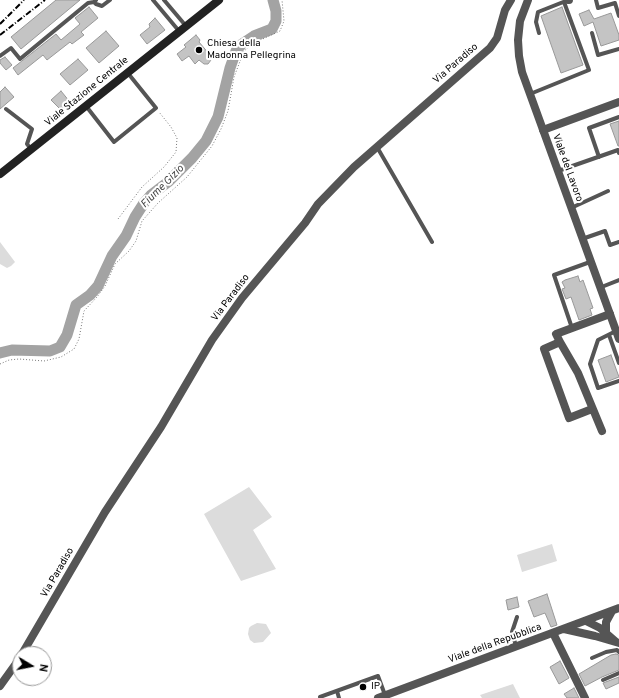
<!DOCTYPE html>
<style>
body{margin:0}
#map{position:relative;width:619px;height:698px;overflow:hidden;background:#fff;font-family:Overpass,sans-serif}
canvas{display:block}
.north{position:absolute;left:12px;top:646px;width:40px;height:40px;box-sizing:border-box;background:#fff;border:1px solid #999;border-radius:50%;rotate:100deg;font-size:11px;font-weight:700;line-height:16px;text-align:center;color:#000}
.north::after{content:'';display:block;margin:auto;width:14px;height:18px;background:#000;clip-path:polygon(50% 0,100% 100%,50% 72%,0 100%)}
</style>
<div id="map">
<canvas width="619" height="698"></canvas>
<div class="north">N</div>
</div>
<script>
const c = document.querySelector('canvas').getContext('2d');
c.lineJoin = 'round';
function fill(path, color) {
  c.fillStyle = color;
  c.fill(path, 'evenodd');
}
function poly(rows) {
  const path = new Path2D();
  for (const r of rows) {
    path.moveTo(r[0], r[1]);
    for (let i = 2; i < r.length; i += 2) path.lineTo(r[i], r[i + 1]);
  }
  return path;
}
function stroke(path, color, width, dash) {
  c.strokeStyle = color;
  c.lineWidth = width;
  c.lineCap = dash ? 'butt' : 'round';
  c.setLineDash(dash || []);
  c.stroke(path);
}
function write(font, color, halo, rows, align = 'center') {
  c.font = font + ' Overpass,sans-serif';
  c.lineWidth = 4;
  c.setLineDash([]);
  c.textBaseline = 'middle';
  c.strokeStyle = halo;
  c.fillStyle = color;
  for (const [text, x, y, turn = 0] of rows) {
    c.save();
    c.translate(x, y);
    c.rotate((+turn || 0) * Math.PI / 180);
    c.textAlign = isNaN(turn) ? turn : align;
    if (halo) c.strokeText(text, 0, 0);
    c.fillText(text, 0, 0);
    c.restore();
  }
}
const green = poly([
 [0,242,15,262,11,266,7,268,0,264],
 [249,487,272,517,253,530,276,569,241,581,204,514],
 [552,544,557,561,522,572,517,555],
 [257,623,266,624,271,633,263,642,254,643,250,640,248,634,249,628,251,626],
 [513,684,520,698,482,698,480,695]
]);
const river = poly([
 [0,353,12,350,50,351,60,347,67,335,76,305,90,295,98,286,112,256,126,236,135,217,144,203,151,195,168,182,192,158,206,141,218,117,230,68,236,51,242,44,254,36,272,29,276,21,276,11,273,0]
]);
const building = poly([
 [56,0,80,0,21,49,11,37,56,0],
 [89,7,98,18,81,32,84,35,72,44,70,42,47,60,43,55,18,75,13,68,56,34,61,40,80,24,75,18,89,7],
 [562,7,583,65,561,73,541,16,562,7],
 [589,10,594,19,611,13,619,35,619,40,601,46,593,22,584,26,579,14,589,10],
 [155,18,165,30,147,44,140,35,150,27,149,24,155,18],
 [106,31,119,46,99,63,86,48,106,31],
 [196,35,200,40,199,42,210,55,211,60,208,64,204,64,199,60,195,64,189,56,182,61,177,54,186,47,184,45,196,35],
 [5,57,12,65,6,70,0,63,0,60,5,57],
 [78,59,88,70,70,85,60,74,78,59],
 [5,87,14,97,0,109,0,92,5,87],
 [61,91,70,102,61,110,51,100,61,91],
 [619,121,619,146,618,146,610,124,619,121],
 [578,276,580,282,583,280,593,308,590,309,592,315,579,320,571,297,566,299,562,289,565,288,562,282,565,280,578,276],
 [611,355,619,377,606,382,598,360,611,355],
 [547,594,557,625,551,627,545,613,534,617,528,601,547,594],
 [517,597,519,607,508,610,506,600,517,597],
 [616,654,619,655,619,670,602,677,585,686,579,674,611,655,616,654],
 [560,661,569,678,559,684,550,667,560,661],
 [619,677,619,683,606,689,603,683,619,677],
 [574,688,579,698,567,698,564,694,574,688]
]);
const path = poly([
 [118,219,142,187,164,167,176,152,177,138,171,127,159,112],
 [0,364,9,360,19,359,44,361,61,357,74,349,79,339,84,311,97,297,105,286,115,264,129,251,136,241,142,221,158,203,187,177,212,146,221,129,228,111,234,77,244,51,254,43,280,31,284,21,282,0]
]);
const service = poly([
 [96,0,94,2,96,4,102,6,110,0],
 [153,0,179,31],
 [164,0,186,26],
 [596,0,598,8,615,3,619,16],
 [539,33,536,22,538,12,566,1],
 [592,33,598,55,619,49],
 [0,56,11,48,20,59,88,3,94,2],
 [530,94,589,70,564,2],
 [86,106,114,142,156,108,127,72],
 [6,109,32,129,27,144,31,149],
 [377,147,432,242],
 [599,157,589,128,619,117],
 [558,171,618,150,619,153],
 [571,208,608,191],
 [582,239,605,231,610,245,619,242],
 [599,288,619,280],
 [572,328,554,275,590,262],
 [616,331,598,340,590,364,598,388,619,381],
 [609,335,619,363],
 [516,646,512,632,517,617],
 [592,658,606,652,617,650,619,652],
 [603,680,619,673],
 [337,691,339,698],
 [320,697,378,676,385,695]
]);
const minor = poly([
 [568,0,569,0],
 [543,130,619,102],
 [560,342,578,373,602,431],
 [592,409,569,418,544,349,560,342,556,334,610,314],
 [553,633,585,698],
 [22,654,105,512,161,427,212,340,242,298,305,223,318,204,354,167,490,48,497,38,505,10,511,0],
 [0,686,20,658]
]);
const tertiary = poly([
 [528,0,520,21,518,40,519,56,522,72,619,339],
 [586,621,600,628,615,641],
 [564,629,595,636,619,643],
 [606,632,606,622,612,611],
 [378,698,619,608]
]);
const secondary = poly([
 [0,174,219,0]
]);
const rail = poly([
 [0,24,24,0],
 [0,35,45,0]
]);
const markers = [
 [199,50,4,"#000"],
 [363,687,4,"#000"]
];
const poiNames = [
 ["Chiesa della",207,44],
 ["Madonna Pellegrina",207,56],
 ["IP",371,687]
];
const streetNames = [
 ["Via Paradiso",456,64,-41],
 ["Viale Stazione Centrale",87,92,-39],
 ["Viale del Lavoro",567,168,70],
 ["Via Paradiso",231,298,-53],
 ["Via Paradiso",58,573,-60],
 ["Viale della Repubblica",495,644,-20]
];
const waterNames = [
 ["Fiume Gizio",163,187,-45]
];
fill(green, '#dcdcdc');
stroke(river, '#a3a3a3', 11);
fill(building, '#c4c4c4');
stroke(building, '#999', 1);
stroke(path, '#777', 1, [1, 2]);
stroke(service, '#555', 4);
stroke(minor, '#555', 8);
stroke(tertiary, '#555', 8);
stroke(secondary, '#222', 8);
stroke(rail, '#000', 2, [6, 2, 1, 2]);
for (const [x, y, r, color] of markers) {
  const dot = new Path2D();
  dot.arc(x, y, r, 0, 2 * Math.PI);
  c.fillStyle = color;
  c.fill(dot);
  stroke(dot, '#fff', 1.5);
}
write('10px', '#000', '#fff', poiNames, 'left');
write('10px', '#000', '#fff', streetNames);
write('italic 11px', '#444', '#fff', waterNames);
</script>
